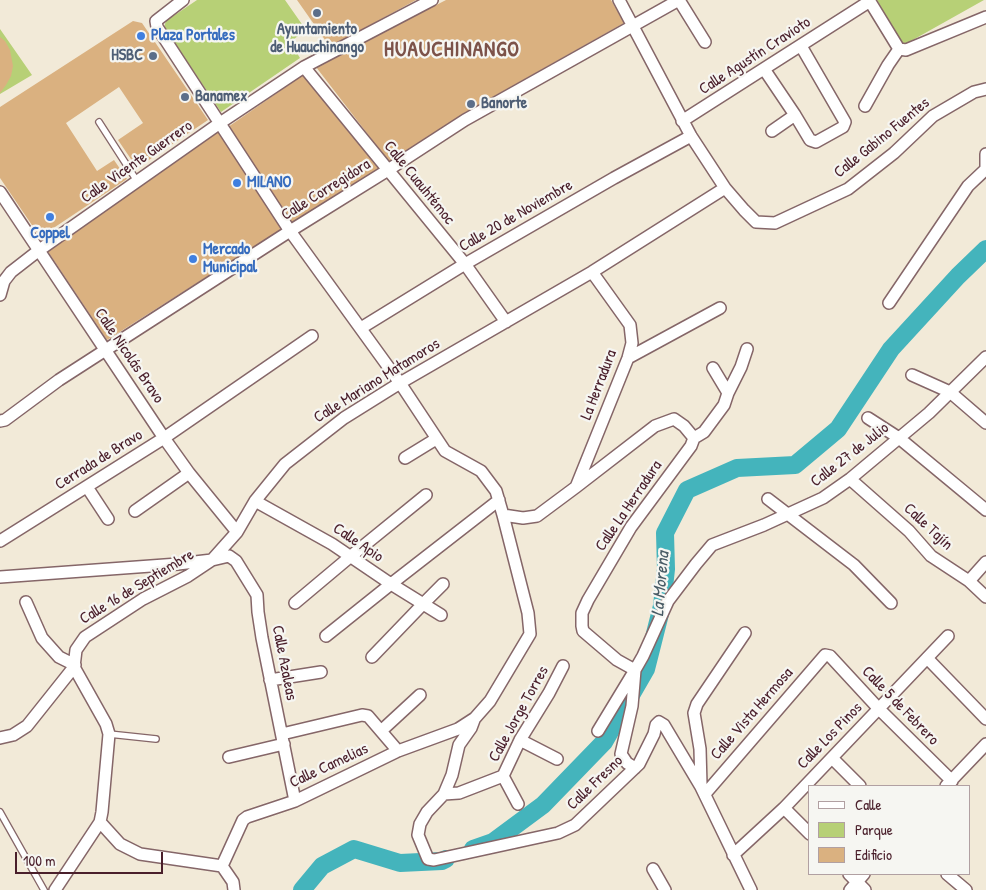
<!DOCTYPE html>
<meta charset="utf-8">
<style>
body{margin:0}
#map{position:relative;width:986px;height:890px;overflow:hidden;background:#f2ead8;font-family:"Patrick Hand",sans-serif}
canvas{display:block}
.legend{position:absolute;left:808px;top:785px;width:162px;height:90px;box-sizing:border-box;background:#f6f6f2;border:1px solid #b1a0a2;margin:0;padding:6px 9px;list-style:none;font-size:15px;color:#4a1f2b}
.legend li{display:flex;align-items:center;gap:10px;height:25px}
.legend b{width:25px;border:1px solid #b1a0a2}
.scale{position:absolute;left:15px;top:852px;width:148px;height:22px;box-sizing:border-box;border:2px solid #4a1f2b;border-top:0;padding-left:6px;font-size:15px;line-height:18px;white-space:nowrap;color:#4a1f2b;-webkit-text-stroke:4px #f6f6f2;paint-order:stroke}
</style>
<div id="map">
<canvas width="986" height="890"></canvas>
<ul class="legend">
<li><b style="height:6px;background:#fff"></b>Calle</li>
<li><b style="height:14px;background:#b7d076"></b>Parque</li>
<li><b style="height:14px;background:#dab180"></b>Edificio</li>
</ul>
<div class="scale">100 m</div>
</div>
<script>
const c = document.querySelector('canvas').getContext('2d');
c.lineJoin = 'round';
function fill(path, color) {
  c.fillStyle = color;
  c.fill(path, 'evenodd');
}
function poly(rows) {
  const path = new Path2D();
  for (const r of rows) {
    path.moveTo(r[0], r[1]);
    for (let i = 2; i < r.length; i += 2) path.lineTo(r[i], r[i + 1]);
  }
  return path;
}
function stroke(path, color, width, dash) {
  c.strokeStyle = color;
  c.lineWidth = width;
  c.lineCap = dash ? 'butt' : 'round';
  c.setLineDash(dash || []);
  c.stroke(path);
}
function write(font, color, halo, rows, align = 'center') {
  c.font = font + ' "Patrick Hand",sans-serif';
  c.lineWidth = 4.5;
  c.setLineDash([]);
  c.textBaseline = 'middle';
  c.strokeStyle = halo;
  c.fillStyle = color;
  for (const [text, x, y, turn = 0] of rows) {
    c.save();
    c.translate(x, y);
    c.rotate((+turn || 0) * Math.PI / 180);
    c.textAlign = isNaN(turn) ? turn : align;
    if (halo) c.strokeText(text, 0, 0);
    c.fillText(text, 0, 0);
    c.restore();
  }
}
const green = poly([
 [197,0,285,0,306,30,290,42,300,58,221,112,164,27,166,21],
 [877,0,984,0,902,46],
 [0,29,32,75,0,94]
]);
const river = poly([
 [473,849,493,842,543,805,604,742,646,669,662,606,666,569,665,533,687,490,737,468,795,465,838,429,891,349,958,276,986,249],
 [302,890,322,866,354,849,400,863,442,861,446,859]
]);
const building = poly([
 [297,0,416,0,330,47],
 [446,0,611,0,624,23,461,115,390,163,316,67],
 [133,21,142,23,208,120,137,168,118,140,143,123,119,87,66,123,97,171,114,160,127,179,40,237,0,178,0,107],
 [0,37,5,41,10,50,13,66,11,76,6,85,0,93],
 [303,75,382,170,291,223,228,127],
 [219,131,282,229,107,340,47,250]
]);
const lane = poly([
 [99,122,137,181],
 [109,734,156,739],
 [0,812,44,890]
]);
const street = poly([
 [183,0,156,21,157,27,290,231,400,383,445,451,481,471,496,491,503,515,528,613,530,634,490,701,475,718,458,729,398,751,295,801,247,817,243,820,222,866],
 [619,0,691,136,725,188,744,210,756,222,775,223,848,189,894,153,933,116,974,92,986,89],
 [679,0,705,42],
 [869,0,899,49],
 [899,49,906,50,986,17],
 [304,67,465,264,506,322],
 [764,69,795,115,810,140,816,142,843,127,845,122,801,46],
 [865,106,888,65,899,49],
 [682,121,870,1],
 [772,131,795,115],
 [986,154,986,168],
 [0,192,164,438,189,473,237,532],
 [0,295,4,281,11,272,38,251,220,123,304,67,432,0],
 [889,303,968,186,986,169],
 [361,328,465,264,614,178,691,136],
 [628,358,720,308],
 [713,368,728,393],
 [912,375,950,392,986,423],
 [868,418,899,438,986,510],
 [0,421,5,420,59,380,290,231,388,170,465,120,679,0],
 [405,458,436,439],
 [850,479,909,531,931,556,969,581,986,597],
 [87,487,108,519],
 [576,487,628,358,632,343,630,325,592,272],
 [768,499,854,565,891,603],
 [255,501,332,544,391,584,441,615],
 [135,511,189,473],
 [503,515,523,518,537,516,576,487,655,426,674,419,684,426,694,438],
 [0,541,164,438,312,336],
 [0,577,178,564,212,560,229,556,236,561,257,595,258,612,262,638,295,801],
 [969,581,986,562],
 [26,602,42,638,59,657,75,665],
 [295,603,351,556,426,495],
 [326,636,391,584,499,500],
 [372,657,423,604,443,584],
 [927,658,986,719],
 [270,680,321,672],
 [474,720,471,728,459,745,452,775,444,794,427,812,420,824,418,835,428,859,434,860,558,833,575,825,639,764,654,734,656,725,659,722,664,725,701,787,751,890],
 [381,731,420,695],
 [598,731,635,670,617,660,583,631,582,626,582,613,588,600,631,527,691,446,694,438,704,432,724,405,728,393,741,367,747,349],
 [282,734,362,715,368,716,398,751],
 [0,738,13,735,27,726,74,667],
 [520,740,557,759],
 [229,757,284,744],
 [832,758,860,786],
 [635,768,627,763,621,754,632,706,635,670,643,656,668,601,696,564,712,545,764,525,823,498,850,479,929,413,986,357],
 [503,776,518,804],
 [701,785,700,749,694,713,697,704,745,633],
 [946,786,986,744],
 [444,794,459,793,503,776,520,740,549,693,563,666],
 [705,794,825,655,830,656,879,709,952,781],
 [784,808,810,834],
 [100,822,120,844,140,854,222,866,233,882,234,890],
 [733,855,784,808,948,636],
 [653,869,665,890],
 [849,874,865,890],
 [947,874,966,890],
 [55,890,100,822,102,812,109,734,106,724,74,667,76,650,85,637,143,599,188,576,212,560,237,532,255,501,285,464,344,418,400,383,592,272,725,188],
 [850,890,864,874]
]);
const markers = [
 [317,13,5,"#5c6f8a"],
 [141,36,5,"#3f7fe0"],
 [153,56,5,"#5c6f8a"],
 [185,97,5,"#5c6f8a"],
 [471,104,5,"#5c6f8a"],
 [237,183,5,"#3f7fe0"],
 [50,217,5,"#3f7fe0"],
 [193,259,5,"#3f7fe0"]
];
const serviceNames = [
 ["Ayuntamiento",317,30,"center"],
 ["de Huauchinango",317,48,"center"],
 ["HSBC",143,56,"right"],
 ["Banamex",195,97],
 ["Banorte",481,104]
];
const shopNames = [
 ["Plaza Portales",151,36],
 ["MILANO",247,183],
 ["Coppel",50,234,"center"],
 ["Mercado",203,250],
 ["Municipal",203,268]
];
const streetNames = [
 ["Calle Agustín Cravioto",755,56,-33],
 ["Calle Gabino Fuentes",882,138,-39],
 ["Calle Vicente Guerrero",137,162,-35],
 ["Calle Cuauhtémoc",419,183,51],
 ["Calle Corregidora",326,190,-32],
 ["Calle 20 de Noviembre",516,216,-30],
 ["Calle Nicolás Bravo",129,356,56],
 ["Calle Mariano Matamoros",377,381,-32],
 ["La Herradura",599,385,-69],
 ["Calle 27 de Julio",850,455,-38],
 ["Cerrada de Bravo",99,460,-32],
 ["Calle La Herradura",629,506,-56],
 ["Calle Tajín",928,527,43],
 ["Calle Apio",358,543,34],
 ["Calle 16 de Septiembre",137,587,-31],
 ["Calle Azaleas",284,663,79],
 ["Calle 5 de Febrero",900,706,46],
 ["Calle Jorge Torres",519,714,-61],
 ["Calle Vista Hermosa",752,714,-49],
 ["Calle Los Pinos",830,736,-46],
 ["Calle Camelias",329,766,-25],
 ["Calle Fresno",595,783,-44]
];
const waterNames = [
 ["La Morena",661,584,-85]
];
const districtNames = [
 ["HUAUCHINANGO",452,50]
];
fill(green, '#b7d076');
stroke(river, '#44b4bc', 18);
fill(building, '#dab180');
stroke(lane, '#856668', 8);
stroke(street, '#856668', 14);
stroke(lane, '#fff', 5.5);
stroke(street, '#fff', 11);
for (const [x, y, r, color] of markers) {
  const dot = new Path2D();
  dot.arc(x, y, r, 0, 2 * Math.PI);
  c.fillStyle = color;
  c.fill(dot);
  stroke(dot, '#f6f6f2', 2);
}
write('bold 16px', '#4e5e75', '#f6f6f2', serviceNames, 'left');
write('bold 16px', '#366cbe', '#f6f6f2', shopNames, 'left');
write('16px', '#4a1f2b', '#f6f6f2', streetNames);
write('italic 18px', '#485b65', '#f6f6f2', waterNames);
c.letterSpacing = '1px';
write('bold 21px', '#7c5249', '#f6f6f2', districtNames);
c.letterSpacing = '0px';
</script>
